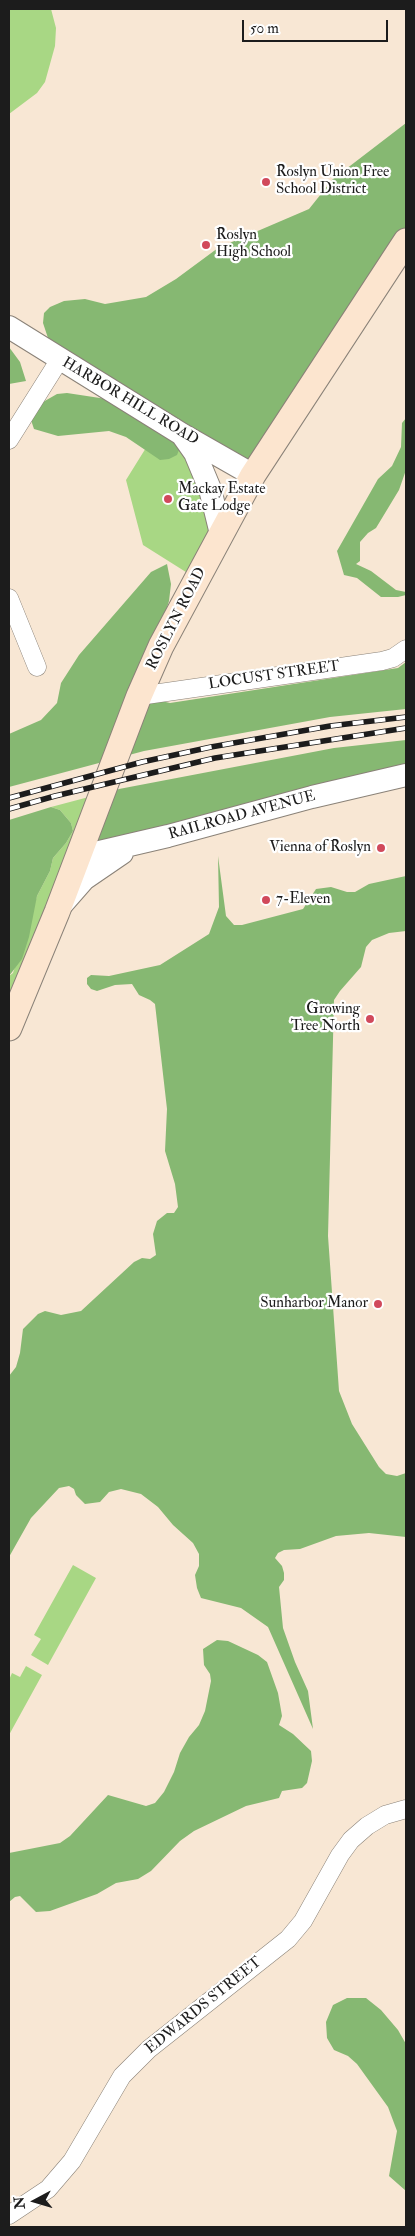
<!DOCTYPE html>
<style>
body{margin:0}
#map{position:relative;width:415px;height:2236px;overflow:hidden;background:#f8e7d4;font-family:"IM FELL Double Pica",serif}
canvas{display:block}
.frame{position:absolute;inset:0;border:10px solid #1c1c1c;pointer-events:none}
.north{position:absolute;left:10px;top:2176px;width:50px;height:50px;-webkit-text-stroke:4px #fff;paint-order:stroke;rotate:264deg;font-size:14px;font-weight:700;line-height:20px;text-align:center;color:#1c1c1c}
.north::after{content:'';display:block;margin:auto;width:18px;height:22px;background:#1c1c1c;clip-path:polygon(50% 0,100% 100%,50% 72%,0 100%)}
.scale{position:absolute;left:242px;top:20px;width:146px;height:22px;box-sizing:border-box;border:2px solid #1c1c1c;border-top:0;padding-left:6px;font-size:15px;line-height:18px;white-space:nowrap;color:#1c1c1c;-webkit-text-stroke:4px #fff;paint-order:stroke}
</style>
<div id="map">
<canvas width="415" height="2236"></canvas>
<div class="frame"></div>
<div class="north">N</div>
<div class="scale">50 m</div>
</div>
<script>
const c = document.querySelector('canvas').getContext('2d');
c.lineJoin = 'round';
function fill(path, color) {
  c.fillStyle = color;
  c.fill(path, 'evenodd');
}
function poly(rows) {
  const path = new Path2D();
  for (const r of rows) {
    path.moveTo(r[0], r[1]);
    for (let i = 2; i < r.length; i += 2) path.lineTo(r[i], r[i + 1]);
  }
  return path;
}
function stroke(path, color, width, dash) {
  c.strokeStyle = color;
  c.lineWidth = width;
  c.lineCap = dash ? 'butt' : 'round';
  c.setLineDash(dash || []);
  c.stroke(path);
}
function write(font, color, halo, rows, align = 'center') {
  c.font = font + ' "IM FELL Double Pica",serif';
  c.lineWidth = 4.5;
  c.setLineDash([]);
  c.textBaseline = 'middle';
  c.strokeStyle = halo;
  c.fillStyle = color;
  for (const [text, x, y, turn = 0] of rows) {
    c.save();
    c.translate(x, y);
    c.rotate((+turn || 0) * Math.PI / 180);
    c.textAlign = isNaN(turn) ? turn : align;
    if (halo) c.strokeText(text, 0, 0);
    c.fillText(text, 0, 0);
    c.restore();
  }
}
const green = poly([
 [9,9,51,9,56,28,55,46,45,82,37,93,9,114],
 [162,422,183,435,216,507,197,579,143,545,126,480],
 [119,789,110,793,9,1028,9,976,13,973,37,896,50,871,53,858,66,843,73,831,71,823,60,810,51,807],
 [73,1565,96,1578,48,1665,31,1655,41,1639,34,1635],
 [26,1666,42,1675,9,1735,9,1680,12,1673,20,1677]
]);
const forest = poly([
 [406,123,406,241,253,474,179,450,177,455,169,459,160,460,126,437,109,431,58,436,34,429,31,420,43,402,57,394,67,393,113,400,49,341,43,323,44,313,50,307,64,301,85,299,105,304,146,297,176,279,218,248,309,209,333,179],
 [9,347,20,362,26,381,9,384],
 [406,418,406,470,399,490,376,528,368,533,360,542,360,561,356,564,371,571,396,590,406,592,406,595,398,597,381,597,357,578,344,575,337,551,378,479,392,466,401,447,402,423],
 [167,564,171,584,169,601,140,696,170,703,398,668,406,662,406,709,330,717,144,751,9,787,9,734,41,720,57,703,61,683,79,655,151,572],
 [406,740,406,775,96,851,93,817,110,793,119,789,334,748],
 [51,807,60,810,71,823,73,831,66,843,53,858,50,871,37,896,29,937,22,959,9,976,9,820],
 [218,856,226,916,234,925,242,925,303,909,316,889,331,887,347,892,355,892,369,884,406,876,406,931,389,933,372,940,366,947,361,967,340,991,334,1000,328,1236,339,1391,352,1424,379,1467,386,1474,397,1476,406,1473,406,1537,369,1533,336,1536,300,1549,284,1550,278,1553,275,1558,282,1566,284,1573,284,1580,279,1587,283,1628,295,1662,308,1691,313,1729,268,1627,241,1608,201,1598,197,1588,195,1575,199,1566,199,1554,193,1543,173,1525,158,1507,141,1494,121,1489,109,1492,100,1502,85,1504,76,1495,74,1489,69,1486,59,1488,31,1518,9,1557,9,1376,16,1367,20,1353,23,1329,38,1314,45,1311,61,1315,81,1311,134,1262,142,1258,150,1259,156,1255,153,1234,157,1221,167,1213,174,1213,178,1207,175,1184,165,1151,167,1109,155,1004,150,1000,139,995,132,984,115,985,97,991,91,989,87,984,87,978,91,975,109,976,160,965,209,934,219,907],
 [217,1640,228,1641,258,1655,267,1662,278,1693,282,1716,279,1725,293,1734,311,1751,312,1761,307,1783,302,1788,282,1791,279,1798,246,1806,194,1831,180,1841,151,1871,138,1879,116,1883,97,1894,50,1911,36,1912,20,1896,15,1897,9,1902,9,1853,60,1843,70,1836,108,1795,146,1806,155,1803,164,1792,174,1772,180,1753,189,1737,199,1725,205,1711,211,1681,210,1674,204,1665,203,1649],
 [347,1998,366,1998,381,2010,398,2030,406,2044,406,2191,389,2176,397,2131,388,2107,357,2064,348,2056,334,2050,327,2038,326,2022,333,2005]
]);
const minor = poly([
 [9,440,60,359],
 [9,598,37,667],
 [139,696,382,661,393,658,406,649],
 [9,2215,48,2189,72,2161,122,2076,149,2049,288,1939,303,1921,340,1855,351,1840,367,1826,385,1815,406,1809]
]);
const tertiary = poly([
 [9,327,183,435,253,475],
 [183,436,195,453,210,489,221,534],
 [78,857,168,836,312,797,406,775],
 [63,903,84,879,122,853]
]);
const secondary = poly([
 [9,1028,57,912,139,696,161,646,253,475,406,241]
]);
const rail = poly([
 [9,798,142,762,211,747,330,726,406,717],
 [9,809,55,796,215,758,406,728]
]);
const markers = [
 [266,182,5,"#d1495b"],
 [206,245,5,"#d1495b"],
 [168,499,5,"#d1495b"],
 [381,848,5,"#d1495b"],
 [266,900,5,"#d1495b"],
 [370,1019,5,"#d1495b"],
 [378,1304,5,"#d1495b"]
];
const poiNames = [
 ["Roslyn Union Free",276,173],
 ["School District",276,190],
 ["Roslyn",216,236],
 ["High School",216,253],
 ["Mackay Estate",178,490],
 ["Gate Lodge",178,507],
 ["Vienna of Roslyn",371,848,"right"],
 ["7-Eleven",276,900],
 ["Growing",360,1010,"right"],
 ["Tree North",360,1027,"right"],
 ["Sunharbor Manor",368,1304,"right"]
];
const streetNames = [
 ["HARBOR HILL ROAD",130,402,31],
 ["ROSLYN ROAD",177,619,-63],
 ["LOCUST STREET",274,676,-8],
 ["RAILROAD AVENUE",242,816,-15],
 ["EDWARDS STREET",204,2006,-39]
];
fill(green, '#a8d784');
fill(forest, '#86b872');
stroke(minor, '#8a8278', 19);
stroke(tertiary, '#8a8278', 24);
stroke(secondary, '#8a8278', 27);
stroke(minor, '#fff', 18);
stroke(tertiary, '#fff', 22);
stroke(secondary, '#fce5cf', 25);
stroke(rail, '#1c1c1c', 5.5);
stroke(rail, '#fff', 4, [11]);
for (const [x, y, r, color] of markers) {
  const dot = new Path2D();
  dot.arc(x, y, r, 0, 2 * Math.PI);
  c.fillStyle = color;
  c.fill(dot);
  stroke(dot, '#fff', 2);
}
write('15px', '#1c1c1c', '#fff', poiNames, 'left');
write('15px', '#1c1c1c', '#fff', streetNames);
</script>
